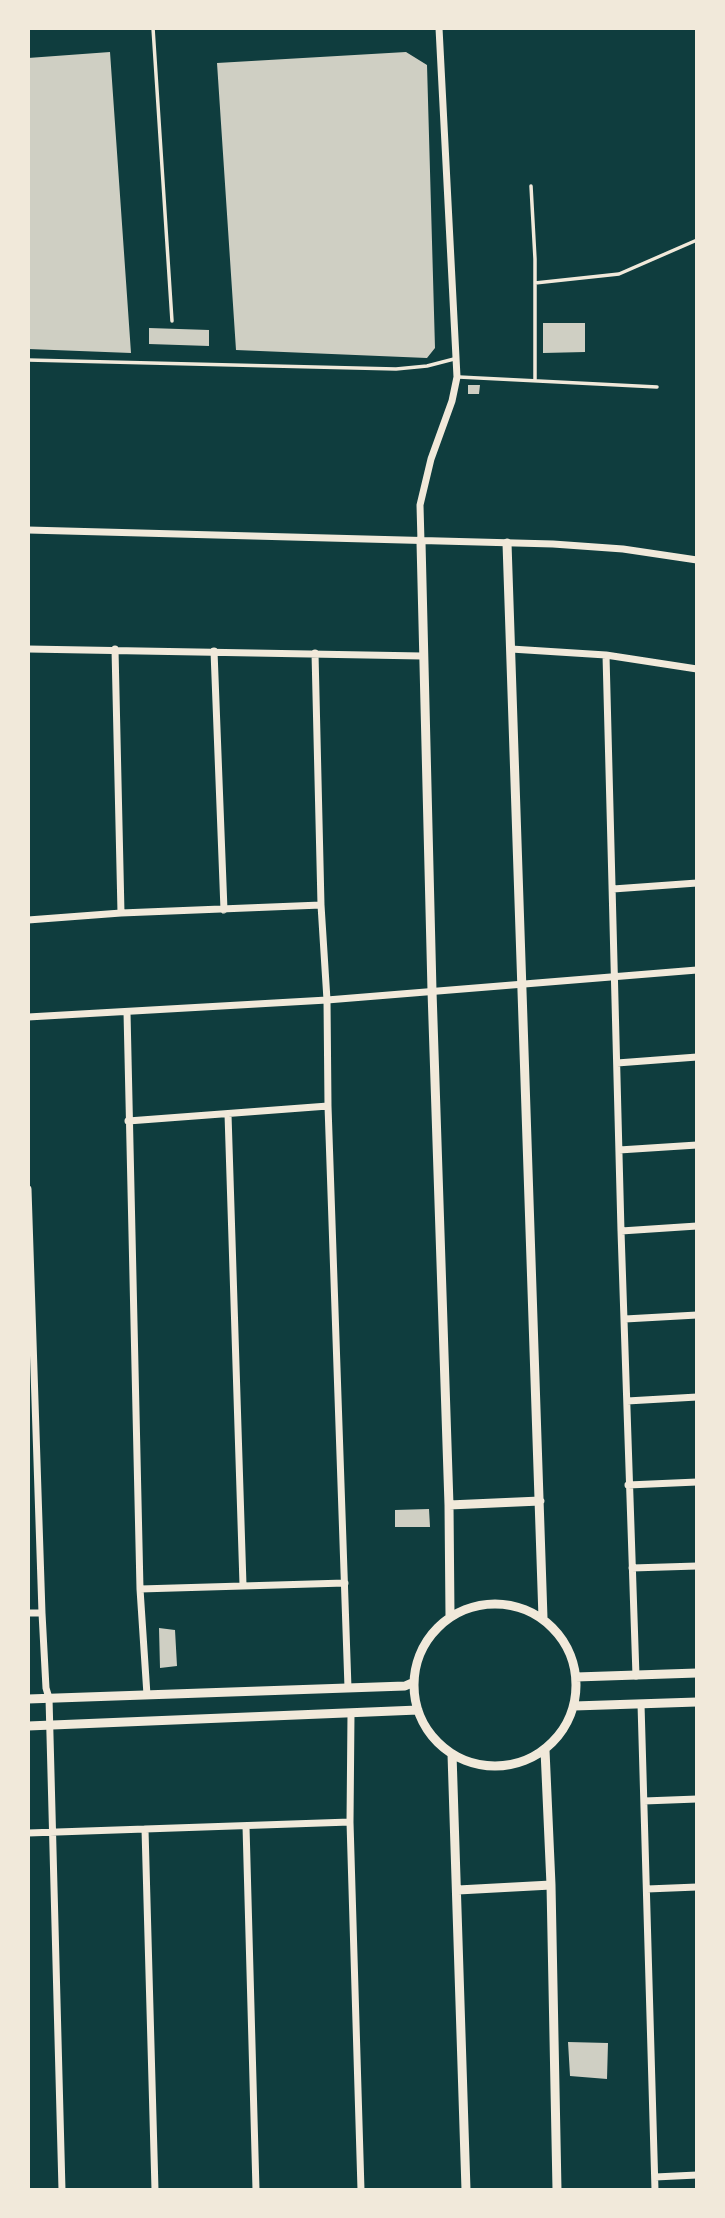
<!DOCTYPE html>
<style>
body{margin:0}
#map{position:relative;width:725px;height:2218px;overflow:hidden;background:#0f3d3e;font-family:"Alegreya Sans",sans-serif}
canvas{display:block}
.frame{position:absolute;inset:0;border:30px solid #f1e9da;pointer-events:none}
</style>
<div id="map">
<canvas width="725" height="2218"></canvas>
<div class="frame"></div>
</div>
<script>
const c = document.querySelector('canvas').getContext('2d');
c.lineJoin = 'round';
function fill(path, color) {
  c.fillStyle = color;
  c.fill(path, 'evenodd');
}
function poly(rows) {
  const path = new Path2D();
  for (const r of rows) {
    if (r.length === 3) {
      path.moveTo(r[0] + r[2], r[1]);
      path.arc(r[0], r[1], r[2], 0, 2 * Math.PI);
      continue;
    }
    path.moveTo(r[0], r[1]);
    for (let i = 2; i < r.length; i += 2) path.lineTo(r[i], r[i + 1]);
  }
  return path;
}
function stroke(path, color, width, dash) {
  c.strokeStyle = color;
  c.lineWidth = width;
  c.lineCap = dash ? 'butt' : 'round';
  c.setLineDash(dash || []);
  c.stroke(path);
}
const building = poly([
 [110,52,131,353,28,349,28,58],
 [406,52,427,65,435,348,427,358,236,350,217,63],
 [543,323,585,323,585,352,543,353],
 [149,328,209,330,209,346,149,344],
 [468,385,480,385,479,394,468,394],
 [429,1509,430,1527,395,1527,395,1510],
 [159,1628,175,1630,177,1666,160,1668],
 [568,2042,608,2043,607,2079,570,2076]
]);
const service = poly([
 [153,28,172,321],
 [531,186,535,259,535,381],
 [535,283,619,274,697,240],
 [28,360,396,369,427,366,454,359],
 [459,377,657,387]
]);
const minor = poly([
 [28,530,553,544,623,549,697,560],
 [421,542,420,505,431,459,452,401,457,377,439,28],
 [28,649,422,656],
 [115,649,121,913],
 [511,649,606,655,697,669],
 [214,651,224,910],
 [315,653,321,905,327,1000,328,1106,348,1688],
 [606,655,621,1231,636,1676],
 [613,889,697,883],
 [28,920,121,913,321,905],
 [127,1012,140,1589,147,1695],
 [28,1017,327,1000,697,970],
 [617,1063,697,1057],
 [228,1114,243,1585],
 [128,1121,328,1106],
 [619,1150,697,1145],
 [28,1189,42,1613,46,1688,49,1698,62,2190],
 [621,1231,697,1226],
 [625,1319,697,1315],
 [627,1401,697,1397],
 [628,1485,697,1482],
 [632,1568,697,1566],
 [140,1589,345,1583],
 [28,1613,42,1613],
 [641,1704,655,2190],
 [351,1714,350,1822,361,2190],
 [644,1801,697,1799],
 [246,1826,256,2190],
 [145,1829,155,2190],
 [28,1833,350,1822],
 [647,1889,697,1887],
 [655,2177,697,2175]
]);
const tertiary = poly([
 [421,542,432,991,449,1505,450,1616],
 [507,543,543,1618],
 [449,1505,540,1501],
 [495,1685,81],
 [576,1677,697,1673],
 [28,1699,405,1686,414,1682],
 [574,1706,697,1702],
 [28,1726,418,1710],
 [545,1750,551,1885,557,2190],
 [452,1754,466,2190],
 [458,1890,551,1885]
]);
fill(building, '#cfcfc3');
stroke(service, '#f1e9da', 3.5);
stroke(minor, '#f1e9da', 7);
stroke(tertiary, '#f1e9da', 9);
</script>
